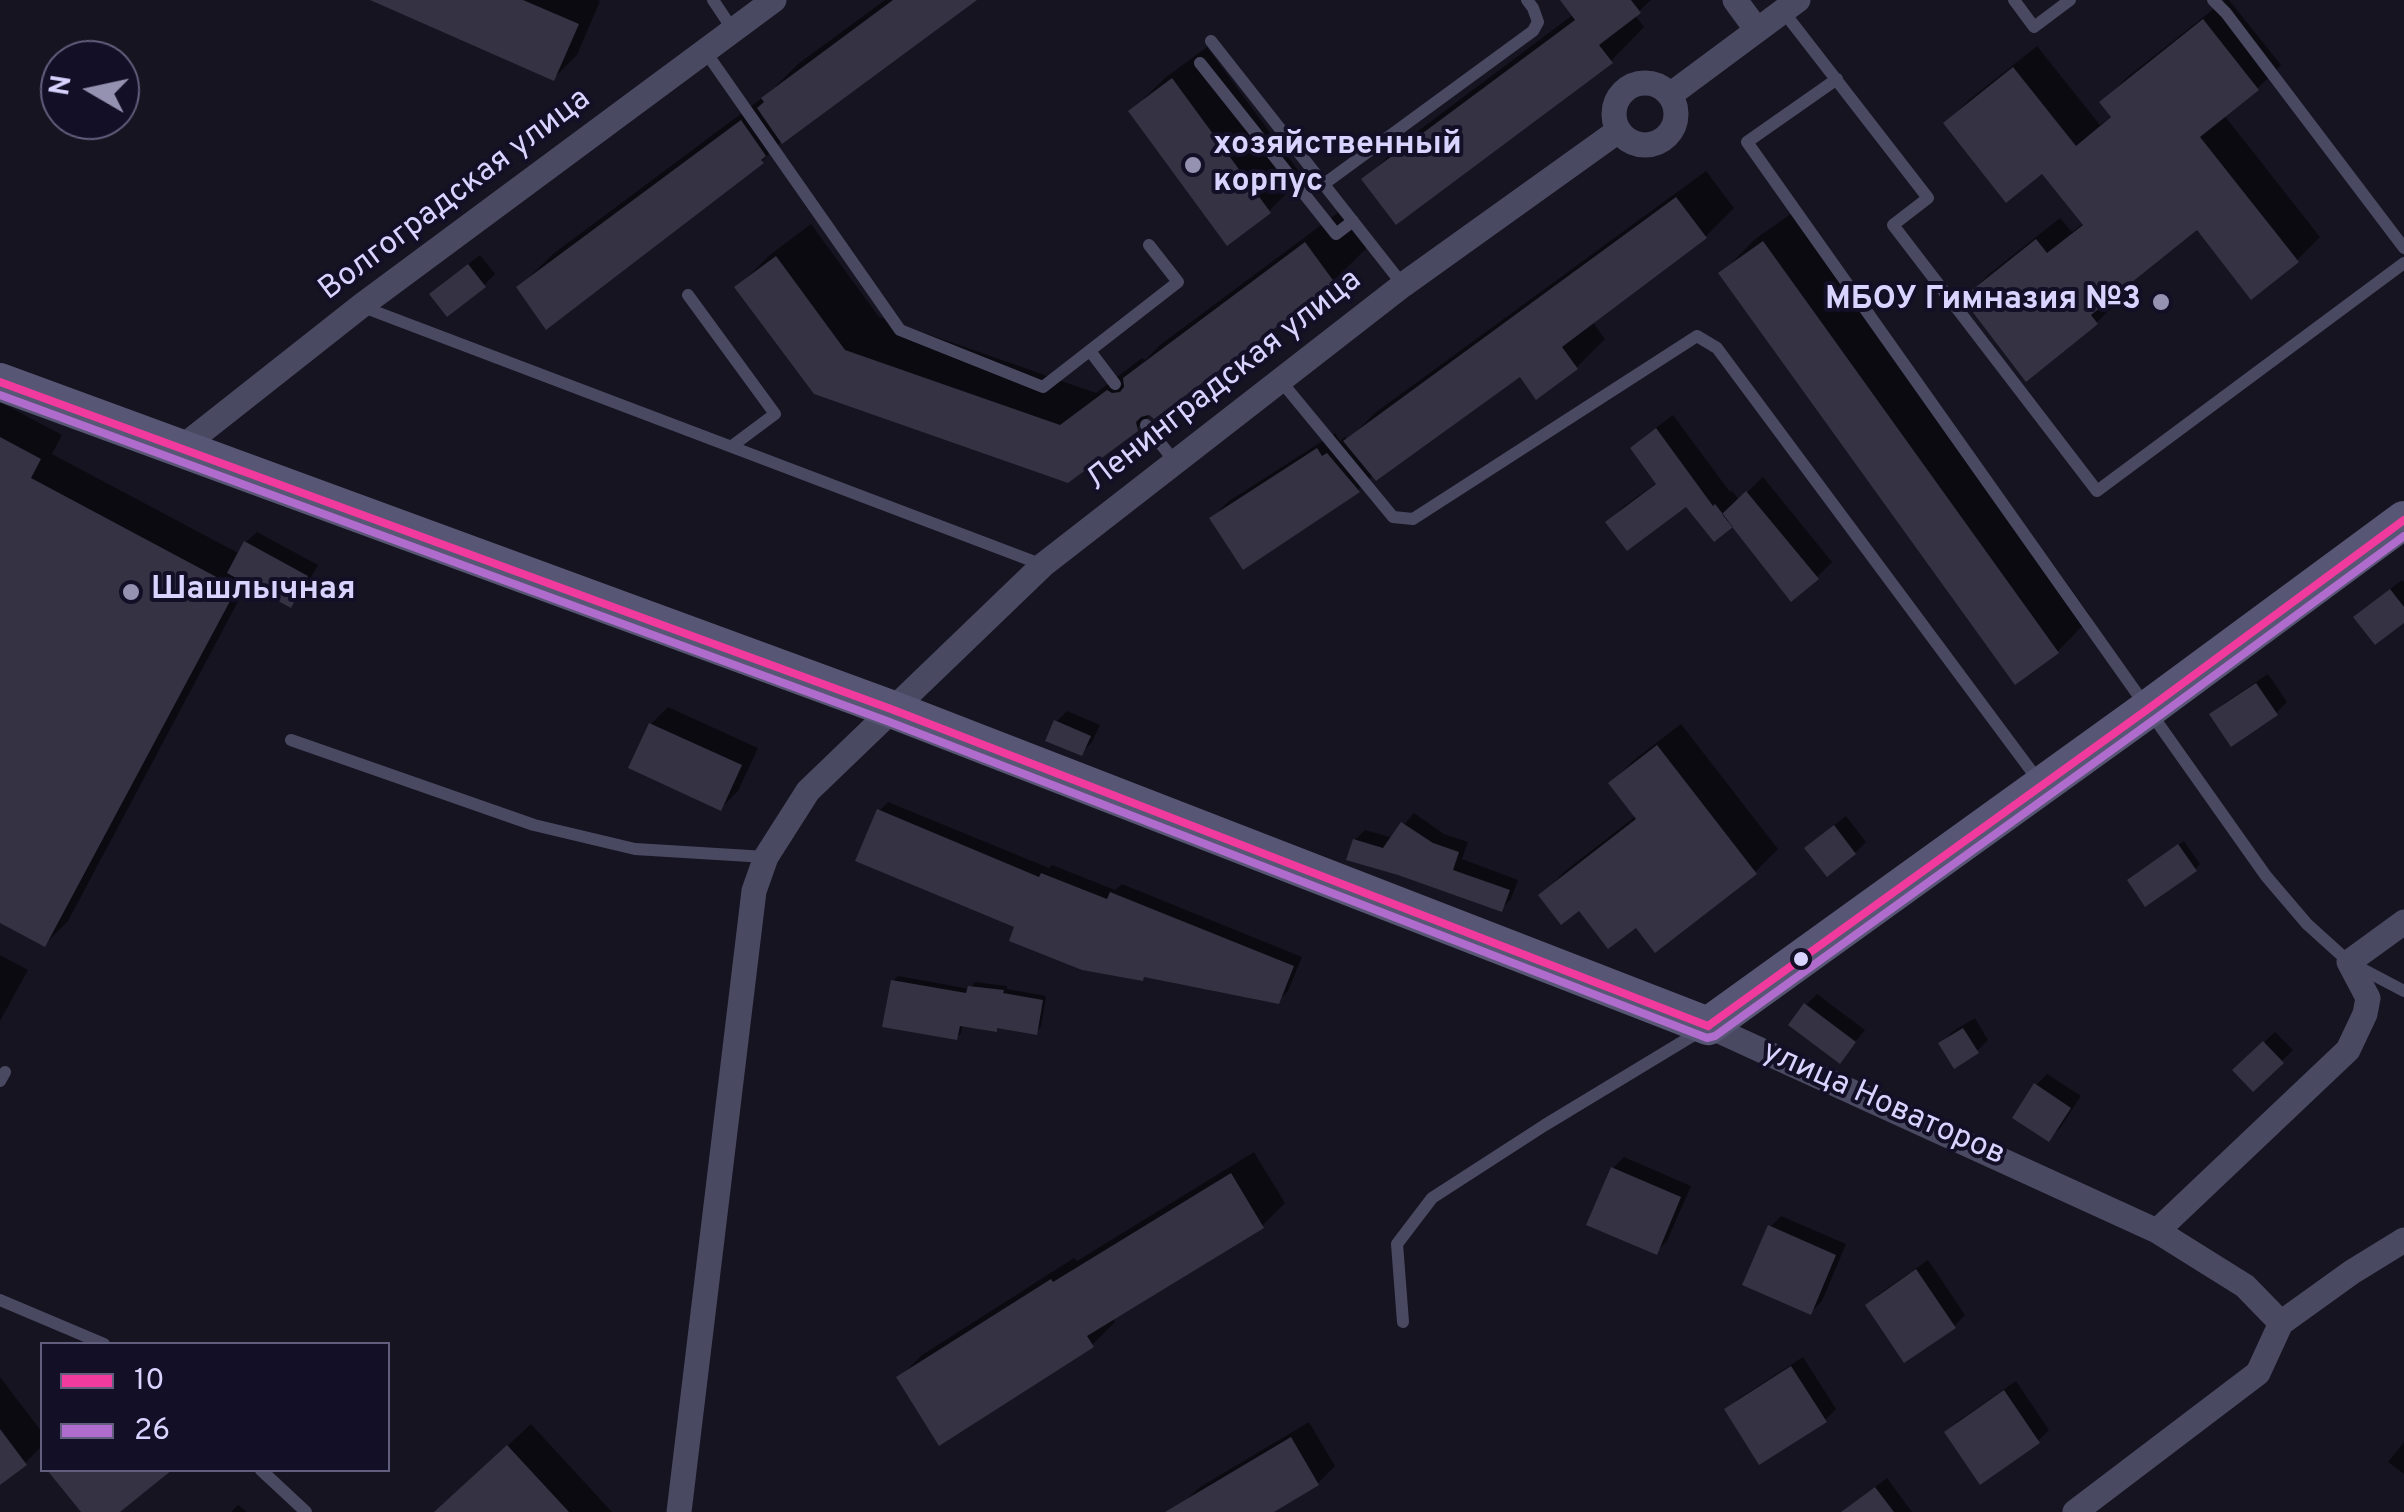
<!DOCTYPE html>
<meta charset="utf-8">
<style>
body{margin:0}
#map{position:relative;width:2404px;height:1512px;overflow:hidden;background:#161421;font-family:Overpass,sans-serif}
canvas{display:block}
.legend{position:absolute;left:40px;top:1342px;width:350px;height:130px;box-sizing:border-box;background:#130f26;border:2px solid #625e7d;margin:0;padding:12px 18px;list-style:none;font-size:30px;color:#d9d4ff}
.legend li{display:flex;align-items:center;gap:20px;height:50px}
.legend b{width:50px;border:2px solid #625e7d}
.north{position:absolute;left:40px;top:40px;width:100px;height:100px;box-sizing:border-box;background:#130f26;border:2px solid #625e7d;border-radius:50%;rotate:279deg;font-size:28px;font-weight:700;line-height:40px;text-align:center;color:#d9d4ff}
.north::after{content:'';display:block;margin:auto;width:35px;height:45px;background:#9591b1;clip-path:polygon(50% 0,100% 100%,50% 72%,0 100%)}
</style>
<div id="map">
<canvas width="2404" height="1512"></canvas>
<ul class="legend">
<li><b style="height:12px;background:#f13a9d"></b>10</li>
<li><b style="height:12px;background:#b06ccc"></b>26</li>
</ul>
<div class="north">N</div>
</div>
<script>
const c = document.querySelector('canvas').getContext('2d');
c.lineJoin = 'round';
function fill(path, color) {
  c.fillStyle = color;
  c.fill(path, 'evenodd');
}
function poly(rows) {
  const path = new Path2D();
  for (const r of rows) {
    if (r.length === 3) {
      path.moveTo(r[0] + r[2], r[1]);
      path.arc(r[0], r[1], r[2], 0, 2 * Math.PI);
      continue;
    }
    path.moveTo(r[0], r[1]);
    for (let i = 2; i < r.length; i += 2) path.lineTo(r[i], r[i + 1]);
  }
  return path;
}
function stroke(path, color, width, dash) {
  c.strokeStyle = color;
  c.lineWidth = width;
  c.lineCap = dash ? 'butt' : 'round';
  c.setLineDash(dash || []);
  c.stroke(path);
}
function write(font, color, halo, rows, align = 'center') {
  c.font = font + ' Overpass,sans-serif';
  c.lineWidth = 8;
  c.setLineDash([]);
  c.textBaseline = 'middle';
  c.strokeStyle = halo;
  c.fillStyle = color;
  for (const [text, x, y, turn = 0] of rows) {
    c.save();
    c.translate(x, y);
    c.rotate((+turn || 0) * Math.PI / 180);
    c.textAlign = isNaN(turn) ? turn : align;
    if (halo) c.strokeText(text, 0, 0);
    c.fillText(text, 0, 0);
    c.restore();
  }
}
const shadow = poly([
 [376,0,597,0,600,1,577,55,554,78],
 [885,0,973,0,783,140,762,161,519,287,553,254,770,92,798,64],
 [1563,0,1651,0,1635,15,1644,27,1611,61,1365,180,1398,146,1574,14],
 [2225,0,2229,0,2281,65,2258,88,2224,115,2320,237,2297,260,2197,227,2114,293,2120,300,2097,322,1965,298,1988,275,2060,218,2072,232,2084,223,2042,170,1946,123,1969,100,2037,46,2100,125,2113,115,2103,102,2125,79],
 [1207,47,1303,177,1269,211,1131,111,1165,78],
 [1706,171,1734,208,1705,237,1592,321,1605,339,1577,367,1521,374,1374,474,1358,490,1212,518,1229,501,1335,433,1340,441,1345,437,1348,440,1375,413],
 [1798,209,2091,617,2058,651,2015,681,1722,273,1755,239],
 [1340,211,1367,248,1333,281,1151,414,1136,429,1067,481,737,287,771,254,811,224,879,317,1096,393,1142,358,1145,360,1160,345],
 [480,255,495,274,484,285,443,283],
 [0,402,62,435,52,454,240,554,246,542,257,532,318,565,302,594,291,605,249,581,68,921,45,944,0,920],
 [1673,415,1730,492,1732,491,1739,500,1763,477,1832,562,1817,577,1733,523,1687,503,1608,522,1624,506,1658,482,1633,448,1649,433],
 [2402,580,2404,582,2404,619,2367,607],
 [2268,674,2287,702,2276,713,2212,715,2223,704],
 [668,707,758,748,738,791,721,808,651,724],
 [1067,711,1100,725,1092,742,1081,754,1056,722],
 [1681,724,1778,849,1755,872,1636,924,1541,895,1564,872,1636,816,1611,783,1634,760],
 [888,802,1049,868,1052,865,1115,890,1122,884,1302,957,1288,991,1278,1001,1018,925,879,811],
 [1414,813,1444,834,1468,842,1462,859,1518,880,1511,899,1501,909,1355,840,1365,830,1393,838],
 [1846,816,1866,842,1855,853,1818,838],
 [2184,841,2200,864,2195,869,2135,876],
 [0,955,28,970,0,1021],
 [898,976,970,989,975,982,1007,986,1007,989,1046,996,1041,1027,1036,1032,999,1026,996,1029,963,1024,961,1033,956,1038,893,981],
 [1817,994,1865,1030,1840,1061,1806,1005],
 [1975,1018,1988,1040,1977,1051,1941,1043,1952,1032],
 [2275,1032,2293,1050,2253,1089,2235,1070],
 [2047,1074,2081,1096,2060,1128,2049,1139,2036,1085],
 [1254,1152,1285,1203,1262,1226,1112,1317,1115,1322,1092,1345,899,1378,922,1355,1074,1258,1077,1261],
 [1624,1157,1691,1186,1667,1241,1656,1252,1613,1168],
 [1781,1216,1846,1244,1822,1301,1811,1312,1770,1227],
 [1928,1260,1965,1315,1954,1326,1905,1359,1868,1305,1879,1294],
 [1803,1357,1836,1409,1825,1420,1727,1410,1738,1399],
 [0,1377,42,1432,42,1446,25,1463,0,1482],
 [2016,1381,2049,1430,2038,1441,1947,1432,1958,1421],
 [1309,1422,1335,1466,1318,1483,1269,1512,1187,1512,1182,1504,1200,1487],
 [531,1424,612,1512,436,1512],
 [2404,1442,2404,1474,2388,1462],
 [50,1470,168,1470,116,1512,84,1512],
 [1887,1478,1912,1512,1841,1512],
 [238,1505,247,1512,231,1512]
]);
const building = poly([
 [370,0,523,0,579,24,554,81],
 [893,0,977,0,782,144,757,108,764,102,761,98],
 [1560,0,1631,0,1641,13,1599,45,1613,63,1396,225,1361,179,1575,20],
 [2203,19,2259,90,2200,137,2299,262,2251,300,2197,230,2091,315,2098,324,2026,382,1962,298,2036,239,2047,253,2083,225,2042,174,2006,203,1943,123,2013,67,2076,146,2111,117,2099,102],
 [1172,78,1271,213,1227,246,1128,111],
 [741,120,766,156,761,160,764,163,546,330,516,287],
 [1676,197,1707,238,1562,347,1578,369,1536,400,1520,377,1376,481,1343,441],
 [1763,241,2059,653,2015,685,1718,273],
 [1305,242,1335,283,1154,419,1149,415,1141,417,1136,422,1138,431,1068,483,814,394,734,287,776,256,845,350,1060,425,1107,390,1112,393,1120,392,1124,387,1123,378],
 [468,264,486,287,447,317,429,294],
 [1656,428,1713,506,1715,504,1733,527,1714,542,1686,507,1627,551,1605,522,1656,484,1630,448],
 [0,437,41,459,31,478,237,588,45,947,0,923],
 [1317,448,1322,456,1327,453,1360,492,1243,570,1209,518],
 [1746,491,1819,579,1791,602,1722,514],
 [244,541,308,576,291,608,227,573],
 [2390,589,2404,607,2404,623,2375,645,2353,617],
 [2256,683,2278,715,2231,747,2209,714],
 [1054,720,1091,736,1082,756,1045,741],
 [649,723,742,765,721,811,628,768],
 [1657,745,1757,874,1655,953,1636,928,1608,949,1579,911,1561,925,1538,895,1636,819,1608,783],
 [877,809,1039,877,1041,873,1107,899,1110,892,1294,966,1279,1004,1144,977,1143,981,1082,970,1009,941,1014,927,855,861],
 [1401,822,1433,843,1459,852,1453,870,1510,890,1502,912,1398,875,1346,860,1353,839,1383,848],
 [1834,825,1856,854,1827,877,1804,848],
 [2178,844,2197,871,2145,907,2127,880],
 [891,980,966,993,968,986,1004,990,1003,993,1043,1000,1037,1035,997,1028,997,1032,960,1026,957,1040,882,1027],
 [1804,1003,1856,1042,1840,1064,1788,1025],
 [1963,1028,1979,1053,1954,1069,1938,1043],
 [2263,1041,2284,1063,2253,1092,2232,1070],
 [2034,1083,2071,1108,2049,1142,2012,1118],
 [1611,1167,1681,1197,1657,1255,1586,1225],
 [1231,1173,1264,1228,1087,1336,1094,1347,939,1446,896,1377,1051,1279,1053,1282],
 [1768,1225,1836,1255,1811,1315,1742,1285],
 [1916,1269,1956,1328,1904,1363,1865,1305],
 [1791,1366,1827,1422,1759,1465,1724,1409],
 [2004,1390,2040,1443,1980,1485,1944,1432],
 [0,1429,27,1465,0,1485],
 [1291,1437,1319,1485,1274,1512,1165,1512],
 [507,1445,569,1512,434,1512],
 [47,1470,172,1470,120,1512,81,1512],
 [1875,1487,1894,1512,1841,1512]
]);
const lane = poly([
 [713,0,733,30],
 [2014,0,2034,27,2070,0],
 [2213,0,2226,13,2404,248],
 [1783,11,1928,198,1893,225,2097,491,2404,263],
 [1211,41,1403,285],
 [705,51,900,330,1043,387,1178,282,1149,245],
 [1200,63,1336,234,1353,221],
 [1837,79,1747,142,2266,876,2307,924,2349,962,2404,991],
 [1324,184,1533,31,1538,22,1533,8,1527,0],
 [688,295,775,414,732,446],
 [363,307,1043,565],
 [1090,351,1115,384],
 [1280,380,1393,517,1413,519,1697,336,1717,348,2041,784],
 [1146,425,1175,462],
 [291,740,534,825,635,849,766,857],
 [0,1081,5,1072],
 [0,1300,104,1344],
 [1403,1322,1397,1244,1432,1198,1545,1125,1702,1030],
 [261,1470,306,1512]
]);
const street = poly([
 [1735,0,1757,30],
 [1645,114,31],
 [1670,95,1798,0],
 [181,448,361,306,774,0],
 [1708,1026,2157,1231,2245,1286,2281,1323],
 [2157,1231,2348,1050,2365,1014,2368,998,2349,962,2404,922],
 [2281,1323,2352,1272,2404,1240],
 [679,1512,754,891,766,857,808,791,1043,565,1403,285,1618,131],
 [2075,1512,2258,1373,2281,1323]
]);
const secondary = poly([
 [0,382,891,709,1708,1026,2148,709,2404,520]
]);
const bus1 = poly([
 [0,382,891,709,1708,1026],
 [1708,1026,2148,709,2404,520]
]);
const bus2 = poly([
 [0,395,887,721,1707,1038,1715,1036,2155,719,2404,536]
]);
const markers = [
 [1193,165,10,"#9591b1"],
 [2161,302,10,"#9591b1"],
 [131,592,10,"#9591b1"],
 [1801,959,9,"#d9d4ff"]
];
const poiNames = [
 ["хозяйственный",1213,147],
 ["корпус",1213,184],
 ["МБОУ Гимназия №3",2141,302,"right"],
 ["Шашлычная",151,592]
];
const streetNames = [
 ["Волгоградская улица",456,196,-37],
 ["Ленинградская улица",1225,382,-38],
 ["улица Новаторов",1883,1105,24]
];
fill(shadow, '#0007');
fill(building, '#343243');
stroke(lane, '#4a4962', 12);
stroke(street, '#4a4962', 25);
stroke(secondary, '#575674', 38);
stroke(bus1, '#f13a9d', 8);
stroke(bus2, '#b06ccc', 8);
for (const [x, y, r, color] of markers) {
  const dot = new Path2D();
  dot.arc(x, y, r, 0, 2 * Math.PI);
  c.fillStyle = color;
  c.fill(dot);
  stroke(dot, '#130f26', 4);
}
write('bold 32px', '#d9d4ff', '#130f26', poiNames, 'left');
write('32px', '#d9d4ff', '#130f26', streetNames);
</script>
